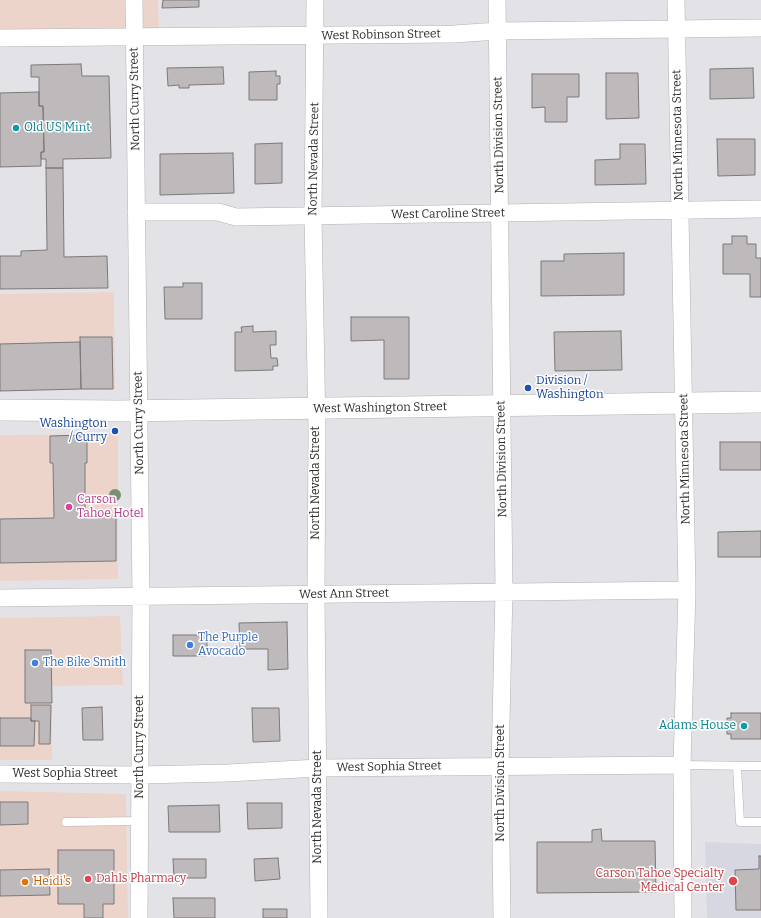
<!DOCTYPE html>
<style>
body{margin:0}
canvas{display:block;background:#e3e3e7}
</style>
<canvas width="761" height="918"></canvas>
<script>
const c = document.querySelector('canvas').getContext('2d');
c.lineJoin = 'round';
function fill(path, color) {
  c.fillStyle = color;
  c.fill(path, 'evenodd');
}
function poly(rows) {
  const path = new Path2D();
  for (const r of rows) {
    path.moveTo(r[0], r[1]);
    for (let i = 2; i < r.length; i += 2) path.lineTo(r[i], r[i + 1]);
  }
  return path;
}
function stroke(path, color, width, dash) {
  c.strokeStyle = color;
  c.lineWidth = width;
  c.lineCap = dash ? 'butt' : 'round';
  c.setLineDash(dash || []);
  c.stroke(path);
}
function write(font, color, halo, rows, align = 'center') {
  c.font = font + ' Bitter,serif';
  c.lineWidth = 3;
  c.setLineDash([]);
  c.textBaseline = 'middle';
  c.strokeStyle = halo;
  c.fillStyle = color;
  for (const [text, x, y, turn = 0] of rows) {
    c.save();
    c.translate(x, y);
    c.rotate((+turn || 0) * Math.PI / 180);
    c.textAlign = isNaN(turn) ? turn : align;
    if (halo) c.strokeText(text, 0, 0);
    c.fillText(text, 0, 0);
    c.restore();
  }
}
const commercial = poly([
 [0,0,158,0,159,32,0,34],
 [114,292,115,389,0,390,0,294],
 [113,434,117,436,118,441,118,579,0,581,0,435],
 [120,616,123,685,52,686,52,760,0,760,0,618],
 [0,791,126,794,128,918,0,918]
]);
const built = poly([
 [705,842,761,844,761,918,707,918]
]);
const building = poly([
 [163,0,199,0,199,7,162,8,163,0],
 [81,64,82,76,109,76,111,158,63,159,63,168,46,168,46,159,41,159,41,152,44,152,43,106,39,106,39,77,31,77,31,65,81,64],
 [223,67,224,84,189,85,189,88,179,88,179,85,168,86,167,68,223,67],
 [753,68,754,98,710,99,710,69,753,68],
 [276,71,276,76,280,76,280,84,277,84,277,100,249,100,249,72,276,71],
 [606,73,638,73,639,118,606,119,606,73],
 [532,74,579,74,579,97,567,97,567,122,545,122,545,107,532,108,532,74],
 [39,92,39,106,43,106,44,152,41,152,41,166,0,167,0,93,39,92],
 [717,139,755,139,755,175,718,176,717,139],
 [282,143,282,183,255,184,255,144,282,143],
 [620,144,645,144,646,184,595,185,595,160,620,159,620,144],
 [233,153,234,193,160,195,160,154,233,153],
 [46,168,63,168,64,257,107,256,108,288,0,289,0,256,21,256,21,251,47,250,46,168],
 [732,236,747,236,747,244,756,244,756,258,761,258,761,297,750,297,750,274,723,274,723,244,732,244,732,236],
 [624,253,624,295,541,296,541,261,564,261,564,254,624,253],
 [183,283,202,283,202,319,165,319,164,287,183,287,183,283],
 [351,317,409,317,409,379,384,379,384,340,351,341,351,317],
 [253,326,253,332,276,331,276,345,270,345,271,358,277,358,278,366,273,366,273,370,235,371,235,332,242,332,241,327,253,326],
 [621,331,622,370,555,371,554,332,621,331],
 [80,337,112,337,113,389,81,389,80,337],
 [80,342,81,389,0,391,0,344,80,342],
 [87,435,87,463,85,463,85,517,116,516,116,561,0,563,0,519,54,518,53,463,50,463,50,436,87,435],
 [720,442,761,442,761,470,720,470,720,442],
 [761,531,761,557,718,557,718,532,761,531],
 [287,622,288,669,268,670,268,649,240,649,239,623,287,622],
 [173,635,207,635,207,656,173,656,173,635],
 [25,650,51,650,52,703,25,703,25,650],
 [31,705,51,705,50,744,39,744,39,721,31,721,31,705],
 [102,707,103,740,83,740,82,708,102,707],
 [252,708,279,708,280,741,253,742,252,708],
 [731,713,761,713,761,739,731,739,731,734,727,734,727,718,731,718,731,713],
 [0,718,31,718,31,721,35,721,34,746,0,746,0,718],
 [0,802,28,802,28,824,0,825,0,802],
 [247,803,282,803,282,828,248,829,247,803],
 [219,805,220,832,169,832,168,806,219,805],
 [601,829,602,841,655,841,656,892,537,893,537,842,592,842,592,830,601,829],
 [58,850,114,850,114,904,103,904,103,918,84,918,84,904,58,904,58,850],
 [759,856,761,856,761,910,736,910,735,870,759,869,759,856],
 [278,858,280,879,255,881,254,859,278,858],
 [173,859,206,859,206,878,174,878,173,859],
 [49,869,50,895,0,896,0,870,49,869],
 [173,898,215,898,215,918,174,918,173,898],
 [263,909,287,909,287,918,263,918,263,909]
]);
const service = poly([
 [682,765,761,766],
 [737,766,740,822,761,822],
 [66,822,140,821]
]);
const minor = poly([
 [134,0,141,597,139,918],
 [315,0,313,215,317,430,316,594,319,918],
 [497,0,504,591,500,766,502,918],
 [676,0,687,590,682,765,683,918],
 [0,38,454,34,498,31,761,28],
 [136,212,218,212,236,217,761,209],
 [0,598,687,590],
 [0,774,140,775,228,773,318,768,682,765]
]);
const tertiary = poly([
 [0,410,119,411,761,402]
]);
const trees = [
 [115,495]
];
const markers = [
 [16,128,4,"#0f9aa8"],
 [528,388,4,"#1a4fb4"],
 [115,431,4,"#1a4fb4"],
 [69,507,4,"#d1479c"],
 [190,645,4,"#3f7fe0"],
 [35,663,4,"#3f7fe0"],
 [744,726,4,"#0f9aa8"],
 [88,879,4,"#e0444e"],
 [733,881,5,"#e0444e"],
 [25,882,4,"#e8710a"]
];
const streetNames = [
 ["West Robinson Street",381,35,-1],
 ["North Curry Street",135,99,-91],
 ["North Division Street",499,135,-91],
 ["North Minnesota Street",678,135,-91],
 ["North Nevada Street",314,159,-89],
 ["West Caroline Street",448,214,-1],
 ["West Washington Street",380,408,-1],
 ["North Curry Street",139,423,-91],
 ["North Division Street",502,459,-91],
 ["North Minnesota Street",685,459,-91],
 ["North Nevada Street",316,483,-90],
 ["West Ann Street",344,594,-1],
 ["North Curry Street",140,747,-90],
 ["West Sophia Street",389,767,-1],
 ["West Sophia Street",65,774],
 ["North Division Street",501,783,-90],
 ["North Nevada Street",318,807,-90]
];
const cultureNames = [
 ["Old US Mint",24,128],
 ["Adams House",736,726,"right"]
];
const transitNames = [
 ["Division /",536,381],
 ["Washington",536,395],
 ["Washington",107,424,"right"],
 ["/ Curry",107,438,"right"]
];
const hotelNames = [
 ["Carson",77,500],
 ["Tahoe Hotel",77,514]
];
const shopNames = [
 ["The Purple",198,638],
 ["Avocado",198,652],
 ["The Bike Smith",43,663]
];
const healthNames = [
 ["Carson Tahoe Specialty",724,874],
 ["Medical Center",724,888],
 ["Dahls Pharmacy",96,879,"left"]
];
const foodNames = [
 ["Heidi's",33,882]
];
fill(commercial, '#ecd4cb');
fill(built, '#d6d7e1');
fill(building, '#bebabc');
stroke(building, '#7c797a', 1);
stroke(service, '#b1b1b5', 9);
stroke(minor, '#b1b1b5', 18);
stroke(tertiary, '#b1b1b5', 22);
stroke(service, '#fff', 8);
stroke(minor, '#fff', 17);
stroke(tertiary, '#fff', 21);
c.fillStyle = '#7d8f70';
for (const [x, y] of trees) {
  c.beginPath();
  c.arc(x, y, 6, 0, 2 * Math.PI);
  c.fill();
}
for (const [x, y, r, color] of markers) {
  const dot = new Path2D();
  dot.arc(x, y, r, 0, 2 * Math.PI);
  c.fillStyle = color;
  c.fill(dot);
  stroke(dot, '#fff', 1.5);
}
write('12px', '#2e2e2f', '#fff', streetNames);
write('12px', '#0d838f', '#fff', cultureNames, 'left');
write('12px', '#164399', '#fff', transitNames, 'left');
write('12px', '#b23c85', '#fff', hotelNames, 'left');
write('12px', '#366cbe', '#fff', shopNames, 'left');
write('12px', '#be3a42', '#fff', healthNames, 'right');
write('12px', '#c56008', '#fff', foodNames, 'left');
</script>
